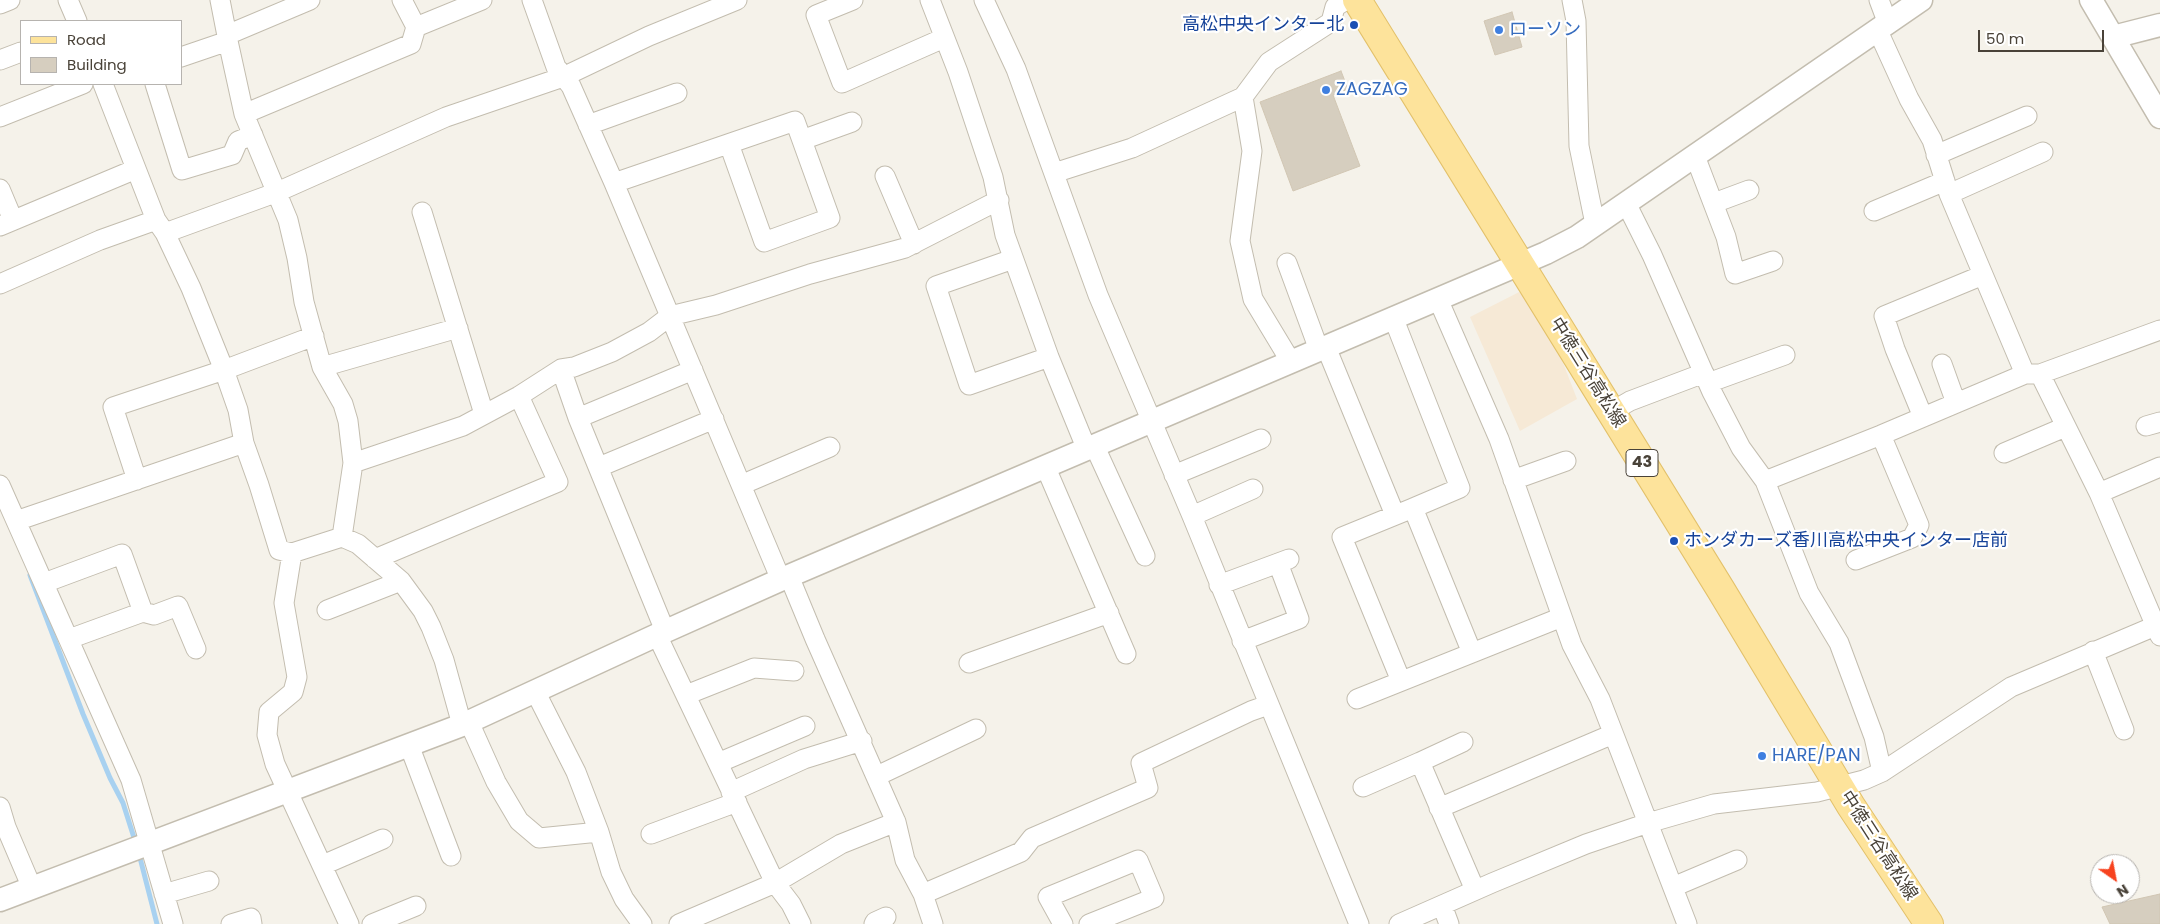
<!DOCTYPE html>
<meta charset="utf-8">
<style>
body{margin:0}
#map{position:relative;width:2160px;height:924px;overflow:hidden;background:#f5f2ea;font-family:Poppins,sans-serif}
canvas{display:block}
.legend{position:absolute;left:20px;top:20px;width:162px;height:65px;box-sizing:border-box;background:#fff;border:1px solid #b6b3af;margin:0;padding:6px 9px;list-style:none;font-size:15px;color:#494238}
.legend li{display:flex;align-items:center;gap:10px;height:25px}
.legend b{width:25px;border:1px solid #b6b3af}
.north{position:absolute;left:2090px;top:854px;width:50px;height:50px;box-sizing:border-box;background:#fff;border:1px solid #b6b3af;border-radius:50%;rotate:147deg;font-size:14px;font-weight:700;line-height:20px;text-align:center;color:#494238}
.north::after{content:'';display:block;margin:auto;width:18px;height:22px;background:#f7431f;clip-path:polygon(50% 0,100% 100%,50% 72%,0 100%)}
.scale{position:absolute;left:1978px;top:30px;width:126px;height:22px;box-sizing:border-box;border:2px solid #494238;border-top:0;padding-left:6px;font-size:15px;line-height:18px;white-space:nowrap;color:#494238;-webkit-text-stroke:4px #fff;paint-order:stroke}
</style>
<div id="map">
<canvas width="2160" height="924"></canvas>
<ul class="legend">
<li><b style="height:6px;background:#fde39b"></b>Road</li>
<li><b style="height:14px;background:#d6cebf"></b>Building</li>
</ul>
<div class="north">N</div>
<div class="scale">50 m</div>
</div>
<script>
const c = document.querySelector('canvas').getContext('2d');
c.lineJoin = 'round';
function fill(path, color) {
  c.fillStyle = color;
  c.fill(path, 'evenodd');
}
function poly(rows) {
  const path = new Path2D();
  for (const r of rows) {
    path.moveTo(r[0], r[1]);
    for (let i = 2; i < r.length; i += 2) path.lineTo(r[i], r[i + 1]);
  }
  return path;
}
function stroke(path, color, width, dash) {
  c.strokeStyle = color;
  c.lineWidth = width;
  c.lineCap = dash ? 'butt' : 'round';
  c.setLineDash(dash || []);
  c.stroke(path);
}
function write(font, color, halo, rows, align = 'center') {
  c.font = font + ' Poppins,"Noto Sans JP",sans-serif';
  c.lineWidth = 4.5;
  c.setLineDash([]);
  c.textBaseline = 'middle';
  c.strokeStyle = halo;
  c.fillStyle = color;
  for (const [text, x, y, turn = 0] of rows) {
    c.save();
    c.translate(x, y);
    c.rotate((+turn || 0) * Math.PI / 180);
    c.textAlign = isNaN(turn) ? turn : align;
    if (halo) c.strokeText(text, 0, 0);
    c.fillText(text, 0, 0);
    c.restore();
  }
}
const commercial = poly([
 [1533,285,1577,399,1520,431,1470,317]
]);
const stream = poly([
 [30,575,83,714,110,778,123,803,136,844],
 [139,854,157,924]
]);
const building = poly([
 [1512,12,1522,47,1495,55,1484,21,1512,12],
 [1341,71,1348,89,1333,95,1360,166,1293,191,1260,102,1341,71],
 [2160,894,2160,924,2110,924,2102,907,2160,894]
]);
const minor = poly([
 [68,0,77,21],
 [220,0,228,41],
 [402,0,416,27],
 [532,0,556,67,571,86,614,183,781,580],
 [853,0,816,15,842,83,944,38],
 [930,0,958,72,993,177,1005,235,1049,357,1087,450],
 [984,0,1016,69,1098,295,1192,516,1359,924],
 [1572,0,1576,21,1579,146,1595,224],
 [1879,0,1888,24],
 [0,4,10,0],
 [1878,31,1909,99,1932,140,1949,194,2025,374],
 [227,35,310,0],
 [181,57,228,41,244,114],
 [0,60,21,52],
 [103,84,156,220,165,233,191,288,224,370,238,410,244,443,259,485,279,550,292,553,342,537,358,544,401,581,423,611,431,627,444,660,462,725],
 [155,84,182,170,232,155,238,141,253,135],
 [0,117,83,84],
 [588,125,677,93],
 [802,140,852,122],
 [1936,155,2027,116],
 [1695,156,1726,237,1735,274,1773,261],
 [1054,173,1132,148,1243,97],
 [885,176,914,244],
 [614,183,795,121,830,218,764,242,729,144],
 [0,189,13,220],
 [1949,194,2043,152],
 [1626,203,1652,255,1712,392,1741,448,1765,481,1809,593,1839,643,1874,737,1882,772],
 [1714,203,1749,190],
 [1874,211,1945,181],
 [422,212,484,414],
 [0,226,136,169],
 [165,233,275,193,446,117,563,77,649,36,737,0],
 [1013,259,936,286,969,385,1049,357],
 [1287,263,1319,350],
 [0,284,100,240,156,220],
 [1438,299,1499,439,1572,645,1600,699,1687,924],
 [1393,317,1460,488,1413,508],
 [1326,347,1395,515],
 [1291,362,1253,299,1240,241,1252,151,1243,97,1269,62,1331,22,1335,7,1346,0],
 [1942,364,1956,403],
 [322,367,458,328],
 [561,369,578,418,665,631],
 [2040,374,2099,493,2160,636],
 [1708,383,1785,355],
 [1611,412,1630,401,1704,373],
 [1923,417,1895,349,1884,316,1983,275],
 [578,418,693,370],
 [2146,426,2160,422],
 [1095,447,1145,556],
 [2004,453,2065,427],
 [353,463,348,421,343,404,322,367,304,302,297,258,288,220,244,114,411,44,416,27,482,0],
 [599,467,714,419],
 [1046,468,1126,654],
 [1174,475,1261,439],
 [137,480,113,407,224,370,314,336],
 [1513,480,1566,461],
 [1765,481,1881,435,2025,374,2040,374,2160,330],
 [0,485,131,780,173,924],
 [741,485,830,447],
 [2099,493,2160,467],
 [1192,516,1253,489],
 [16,521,244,443],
 [342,537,353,463,463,426,519,396,561,369,574,367,612,352,649,332,670,316,716,305,810,274,905,248,999,200],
 [292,553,284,603,297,677,293,692,269,712,267,735,275,764,349,924],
 [375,559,558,482,519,396],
 [1856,560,1912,538,1919,525,1881,435],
 [44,583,122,554,143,612,69,639],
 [1219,585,1289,559],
 [327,610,401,581],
 [143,612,154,615,178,606,196,649],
 [657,635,775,883,791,904,801,924],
 [1242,641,1299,619,1278,563],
 [2093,651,2124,730],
 [969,663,1109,613],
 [1401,681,1342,537,1413,508,1472,653],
 [535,691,576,772,599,832,611,872,624,899,642,924],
 [686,695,754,668,794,671],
 [1357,699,1562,617],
 [469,722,496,782,519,821,539,838,599,832],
 [409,745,451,856],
 [1420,762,1463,742],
 [718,763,805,726],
 [877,776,976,729],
 [1363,787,1420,762,1475,890],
 [731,792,804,759,862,741],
 [0,807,6,827,32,888],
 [1439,808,1613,734],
 [896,822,905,860,923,894,933,924],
 [651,834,737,802],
 [323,865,383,839],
 [1673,887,1737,860],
 [164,894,209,881],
 [923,894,1021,852,1032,838,1148,788,1141,763,1251,711,1268,705],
 [1442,905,1449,924],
 [231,924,251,918,252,924],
 [372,924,416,906],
 [679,924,775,883,841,844,896,822,815,639,789,576],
 [874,924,875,922,886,917],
 [1063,924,1048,897,1138,860,1154,898,1089,924],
 [1399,924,1492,883,1586,844,1648,823,1714,804,1817,792,1864,780,1882,772,2011,687,2160,624]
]);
const tertiary = poly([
 [2091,0,2160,117],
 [2113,37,2160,25],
 [0,900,462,725,657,635,789,576,1546,253,1577,237,1921,0]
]);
const primary = poly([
 [1357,0,1721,590,1851,806,1929,924]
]);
const markers = [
 [1354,25,5,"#1a4fb4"],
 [1499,30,5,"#3f7fe0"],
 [1326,90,5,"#3f7fe0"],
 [1674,541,5,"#1a4fb4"],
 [1762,756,5,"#3f7fe0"]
];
const shields = [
 [1642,463,32]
];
const shieldNames = [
 ["43",1642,463]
];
const transitNames = [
 ["高松中央インター北",1344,25],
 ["ホンダカーズ香川高松中央インター店前",1684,541,"left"]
];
const shopNames = [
 ["ローソン",1509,30],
 ["ZAGZAG",1336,90],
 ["HARE/PAN",1772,756]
];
const streetNames = [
 ["中徳三谷高松線",1587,373,58],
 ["中徳三谷高松線",1878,846,57]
];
fill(commercial, '#f6e9d6');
stroke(stream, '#a8d1f0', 5);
fill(building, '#d6cebf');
stroke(building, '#d1c6b3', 1);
stroke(minor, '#c3bdaf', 21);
stroke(tertiary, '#c3bdaf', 25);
stroke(primary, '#e3c16a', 30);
stroke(minor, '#fff', 19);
stroke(tertiary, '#fff', 22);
stroke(primary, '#fde39b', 28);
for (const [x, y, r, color] of markers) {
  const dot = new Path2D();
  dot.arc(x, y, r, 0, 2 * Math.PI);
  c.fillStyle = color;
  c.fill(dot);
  stroke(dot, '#fff', 2);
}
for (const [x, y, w] of shields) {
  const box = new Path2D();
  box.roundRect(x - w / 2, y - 13.5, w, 27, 4);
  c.fillStyle = '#fff';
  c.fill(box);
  stroke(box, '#494238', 1);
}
write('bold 16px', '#494238', null, shieldNames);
write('18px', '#164399', '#fff', transitNames, 'right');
write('18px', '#366cbe', '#fff', shopNames, 'left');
write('18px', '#494238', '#fff', streetNames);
</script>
